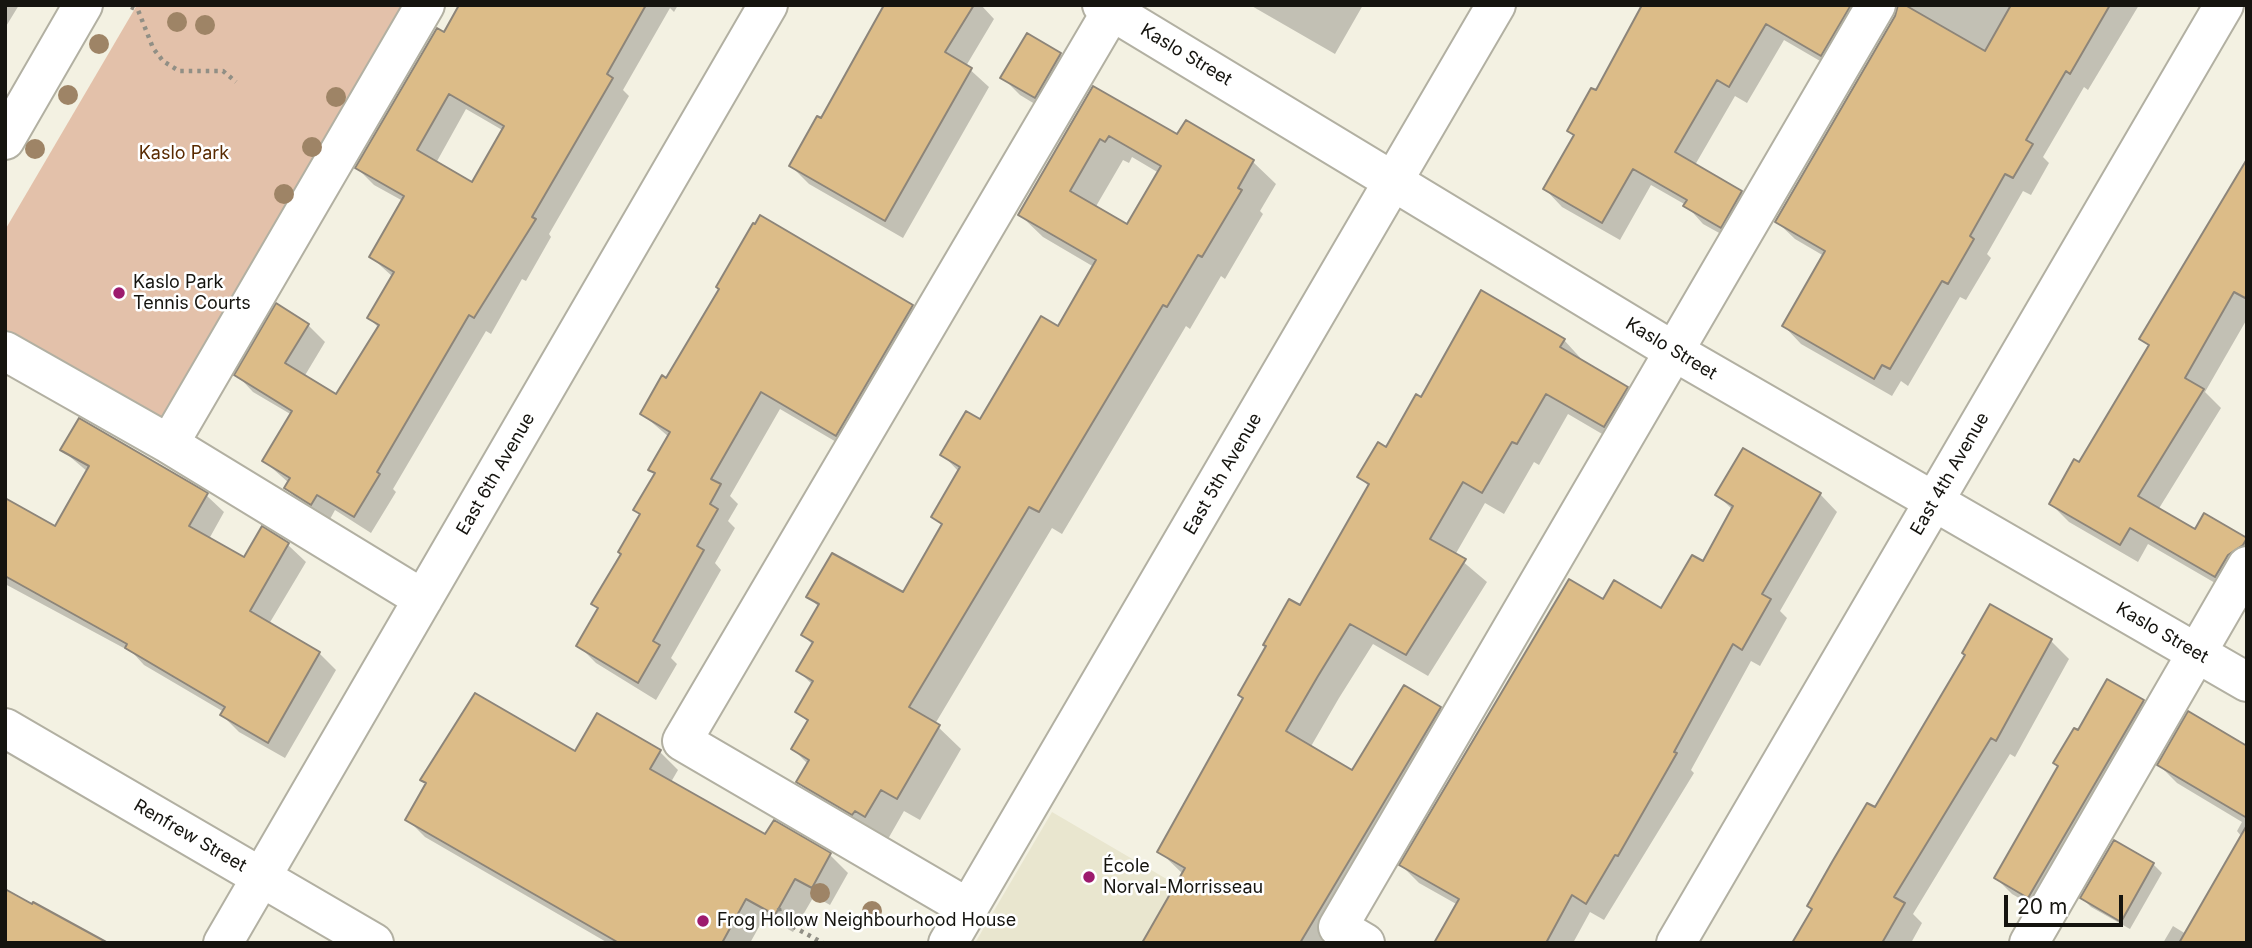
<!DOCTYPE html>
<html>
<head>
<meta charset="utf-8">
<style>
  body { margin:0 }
  #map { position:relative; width:2252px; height:948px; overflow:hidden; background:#f3f1e2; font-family:Inter,sans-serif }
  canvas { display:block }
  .frame { position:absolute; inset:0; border:7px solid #15140f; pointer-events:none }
  .scale { position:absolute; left:2004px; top:895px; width:119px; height:32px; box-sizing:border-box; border:4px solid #15140f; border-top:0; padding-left:9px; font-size:21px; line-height:24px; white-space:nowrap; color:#15140f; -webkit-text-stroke:5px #fff; paint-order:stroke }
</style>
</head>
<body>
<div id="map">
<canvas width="2252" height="948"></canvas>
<div class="frame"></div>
<div class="scale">20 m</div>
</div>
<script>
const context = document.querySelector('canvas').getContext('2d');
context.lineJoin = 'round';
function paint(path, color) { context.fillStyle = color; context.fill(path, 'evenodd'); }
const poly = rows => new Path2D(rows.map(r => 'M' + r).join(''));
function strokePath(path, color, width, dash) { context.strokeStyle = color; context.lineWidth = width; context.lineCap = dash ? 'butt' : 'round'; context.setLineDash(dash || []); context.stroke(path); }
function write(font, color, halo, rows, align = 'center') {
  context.font = font + ' Inter,sans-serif'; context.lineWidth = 5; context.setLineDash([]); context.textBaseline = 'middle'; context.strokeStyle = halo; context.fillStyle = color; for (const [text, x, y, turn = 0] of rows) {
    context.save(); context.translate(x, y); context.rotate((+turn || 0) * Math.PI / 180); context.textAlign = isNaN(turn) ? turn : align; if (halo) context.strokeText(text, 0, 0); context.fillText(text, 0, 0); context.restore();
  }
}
const built = poly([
  [1052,812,1276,943,975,943]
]);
const green = poly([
  [137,5,406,5,161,425,5,334,5,230]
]);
const shadow = poly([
  [5,5,19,5,5,28],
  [461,5,678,5,674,12,670,8,631,76,623,90,629,96,549,234,551,237,526,281,522,279,491,334,486,331,393,489,396,492,371,533,335,510,329,521,303,505,286,488,289,483,264,461,292,415,253,392,237,375,308,325,325,342,304,377,337,397,379,328,369,318,393,277,371,257,403,201,374,185,357,168],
  [466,109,504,131,473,185,436,163],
  [885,5,981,5,994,19,966,66,989,87,903,238,809,184,791,166,822,121],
  [1250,5,1363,5,1335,54],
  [1644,5,1881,5,1839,72,1784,40,1747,103,1735,96,1695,165,1741,192,1759,210,1739,244,1703,224,1686,205,1651,185,1620,240,1562,207,1545,189,1575,137,1569,130,1597,93],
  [1899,5,2139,5,2088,90,2084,87,2043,157,2049,163,2031,195,2023,191,1987,254,1991,258,1966,300,1960,297,1908,386,1901,381,1892,396,1801,344,1784,326,1824,256,1795,239,1777,222,1897,17],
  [1059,54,1077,72,1053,115,1020,95,1002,77],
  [1094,88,1178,137,1186,123,1253,162,1276,184,1260,211,1263,214,1225,279,1221,276,1190,329,1186,326,1062,534,1052,528,935,724,961,749,920,820,904,811,888,839,878,833,875,836,821,805,798,782,808,764,793,749,809,723,798,712,813,685,798,671,813,645,803,635,819,607,808,597,903,594,943,526,934,517,959,472,943,455,981,421,1059,328,1094,267,1043,237,1020,215],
  [1132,157,1159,173,1127,226,1095,208,1123,160,1129,163],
  [2247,163,2247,319,2205,392,2221,408,2158,510,2196,532,2205,516,2247,540,2247,572,2234,594,2148,544,2138,562,2069,522,2051,504,2079,464,2150,347,2141,339],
  [912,307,930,325,855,453,780,409,730,496,738,504,728,521,735,528,715,563,721,570,671,658,677,664,656,700,596,663,578,645,599,610,593,604,623,555,641,515,636,510,656,475,651,469,669,437,642,414,667,380],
  [1564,340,1585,363,1627,388,1648,410,1626,448,1568,414,1539,465,1534,462,1504,514,1485,503,1455,555,1487,582,1428,676,1373,644,1339,698,1310,748,1353,772,1440,708,1462,730,1335,943,1144,943,1183,874,1159,851,1369,487,1360,477,1386,449,1422,399],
  [62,450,206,495,224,512,209,539,245,560,263,529,288,545,306,562,269,624,319,653,336,670,285,758,239,732,222,715,224,712,144,665,133,653,5,584,5,501,55,529,88,472],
  [1820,494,1837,512,1780,611,1787,618,1760,666,1751,661,1691,770,1694,773,1604,920,1590,912,1573,943,1436,943,1458,905,1419,883,1401,865,1604,601,1662,610,1703,563,1733,510,1717,495],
  [2051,641,2069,659,2015,757,2010,754,1913,914,1922,923,1911,943,1794,943,1876,810],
  [2143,701,2160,718,2045,913,2012,894,1996,878,2059,768,2055,763,2078,732],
  [2247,748,2247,943,2163,943,2173,926,2186,934,2242,837,2237,831,2242,822,2177,783,2159,765],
  [660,752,678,770,671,782,765,836,775,822,830,855,848,873,830,905,814,896,793,932,765,916,750,943,608,943,425,837,407,819,427,784,422,780,575,753],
  [2153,864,2162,873,2130,929,2091,907,2082,898]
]);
const building = poly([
  [459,5,646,5,607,74,613,78,532,217,536,219,474,318,469,315,377,472,380,474,354,517,317,495,311,505,284,488,290,478,262,461,292,411,234,375,276,303,309,324,285,363,336,394,379,325,367,318,394,272,369,257,404,196,355,168,437,28,444,32,459,5],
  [449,94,504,126,472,182,417,150,449,94],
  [884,5,974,5,945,52,972,68,885,221,789,166,817,116,821,118,884,5],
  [1642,5,1851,5,1821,56,1766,24,1729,87,1717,80,1675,152,1742,191,1721,228,1683,206,1687,200,1633,169,1602,223,1543,189,1574,135,1567,131,1591,88,1596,90,1642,5],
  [1898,5,1905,5,1985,51,2011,5,2110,5,2070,74,2066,71,2026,140,2033,144,2013,178,2005,174,1970,236,1974,239,1948,284,1942,281,1890,369,1882,365,1874,379,1782,326,1825,251,1775,222,1895,16,1898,5],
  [1027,33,1061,53,1035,98,1000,78,1027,33],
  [1093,86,1177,134,1186,120,1254,160,1238,188,1242,190,1202,257,1198,255,1167,307,1163,305,1039,512,1029,507,909,707,940,725,897,799,881,790,865,817,855,811,852,815,796,782,809,760,791,749,808,720,795,712,813,681,796,671,813,642,801,635,819,604,806,597,832,553,903,592,942,524,931,517,960,467,940,455,966,411,980,419,1041,316,1058,326,1096,260,1018,215,1093,86],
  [1109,136,1161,166,1127,224,1070,191,1100,139,1105,142,1109,136],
  [2247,159,2247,299,2234,292,2185,378,2204,389,2138,496,2195,529,2204,513,2247,538,2243,545,2228,555,2215,577,2130,528,2120,545,2049,504,2074,459,2079,462,2149,345,2139,339,2247,159],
  [760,215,913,305,836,436,761,392,711,479,721,484,710,504,718,509,697,546,704,550,653,641,660,645,638,683,576,646,598,608,591,604,621,554,618,552,640,514,633,510,655,473,648,470,670,432,640,414,662,375,666,378,719,289,716,287,753,223,755,224,760,215],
  [1481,290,1565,339,1560,347,1628,387,1604,427,1546,394,1517,444,1512,442,1482,493,1463,482,1430,539,1466,559,1406,655,1350,624,1318,676,1286,731,1352,770,1404,685,1441,707,1300,943,1142,943,1185,868,1157,852,1243,698,1238,695,1266,646,1263,645,1289,599,1300,605,1369,484,1357,477,1378,442,1386,447,1416,394,1421,397,1481,290],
  [79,418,208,493,189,526,244,557,262,526,289,543,250,611,320,652,268,743,220,715,225,707,125,648,127,644,5,576,5,498,55,526,89,466,60,450,79,418],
  [1743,448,1821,493,1762,594,1771,599,1742,650,1733,644,1674,752,1677,753,1618,856,1615,855,1586,904,1572,895,1546,943,1434,943,1459,899,1399,865,1569,579,1603,599,1614,580,1661,608,1692,555,1703,561,1733,506,1715,495,1743,448],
  [1990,604,2052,639,1996,741,1991,738,1894,897,1905,903,1882,943,1792,943,1812,909,1807,906,1832,862,1867,803,1875,807,1965,655,1962,653,1990,604],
  [2107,679,2144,700,2028,898,1994,878,2058,766,2053,763,2074,728,2078,730,2107,679],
  [475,693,575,751,597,713,661,750,650,769,765,834,774,820,831,853,812,888,795,879,775,915,746,899,722,943,619,943,405,820,426,783,420,780,475,693],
  [2188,711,2247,746,2247,818,2157,765,2188,711],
  [2247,825,2247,943,2179,943,2247,825],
  [2114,840,2154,863,2121,922,2080,898,2114,840],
  [5,889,32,904,33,902,108,943,5,943,5,889]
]);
const path = poly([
  [131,7,138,10,153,48,163,61,179,71,223,71,236,82],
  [779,908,781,920,823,943]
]);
const minor = poly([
  [1102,5,1675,352,2247,682],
  [5,140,83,5],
  [5,351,169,444,423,599],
  [169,444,425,5],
  [5,728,374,943],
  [968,908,682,741,1115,5],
  [223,943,768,5],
  [948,943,1496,5],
  [1365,943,1338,927,1876,5],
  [1676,943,2224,5],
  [2029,943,2247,566]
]);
const trees = [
  [177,22],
  [205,25],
  [99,44],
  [68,95],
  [336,97],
  [312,147],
  [35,149],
  [284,194],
  [820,893],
  [872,911]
];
const markers = [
  [119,293,7,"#9d1a6d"],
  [1089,877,7,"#9d1a6d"],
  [703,921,7,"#9d1a6d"]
];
const streetNames = [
  ["Kaslo Street",1186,55,31],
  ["Kaslo Street",1671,349,31],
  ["East 6th Avenue",496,474,-60],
  ["East 5th Avenue",1223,474,-60],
  ["East 4th Avenue",1950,474,-60],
  ["Kaslo Street",2162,633,30],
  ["Renfrew Street",190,836,30]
];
const parkNames = [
  ["Kaslo Park",184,154]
];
const poiNames = [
  ["Kaslo Park",133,283],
  ["Tennis Courts",133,304],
  ["École",1103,867],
  ["Norval-Morrisseau",1103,888],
  ["Frog Hollow Neighbourhood House",717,921]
];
paint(built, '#e9e6cf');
paint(green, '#e3c1aa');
paint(shadow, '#0003');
paint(building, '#dcbc88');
strokePath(building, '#8d8579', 2);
strokePath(minor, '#b2b0a2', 42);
strokePath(path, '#918f85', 4.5, [3.5, 5]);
strokePath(minor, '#fff', 38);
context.fillStyle = '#9e8466';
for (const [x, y] of trees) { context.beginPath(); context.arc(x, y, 10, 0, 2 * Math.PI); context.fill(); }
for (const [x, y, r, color] of markers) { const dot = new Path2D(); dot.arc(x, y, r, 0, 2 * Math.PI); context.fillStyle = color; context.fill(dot); strokePath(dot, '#fff', 2.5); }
write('18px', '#15140f', '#fff', streetNames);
write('18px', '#592a00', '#fff', parkNames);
write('18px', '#15140f', '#fff', poiNames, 'left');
</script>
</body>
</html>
